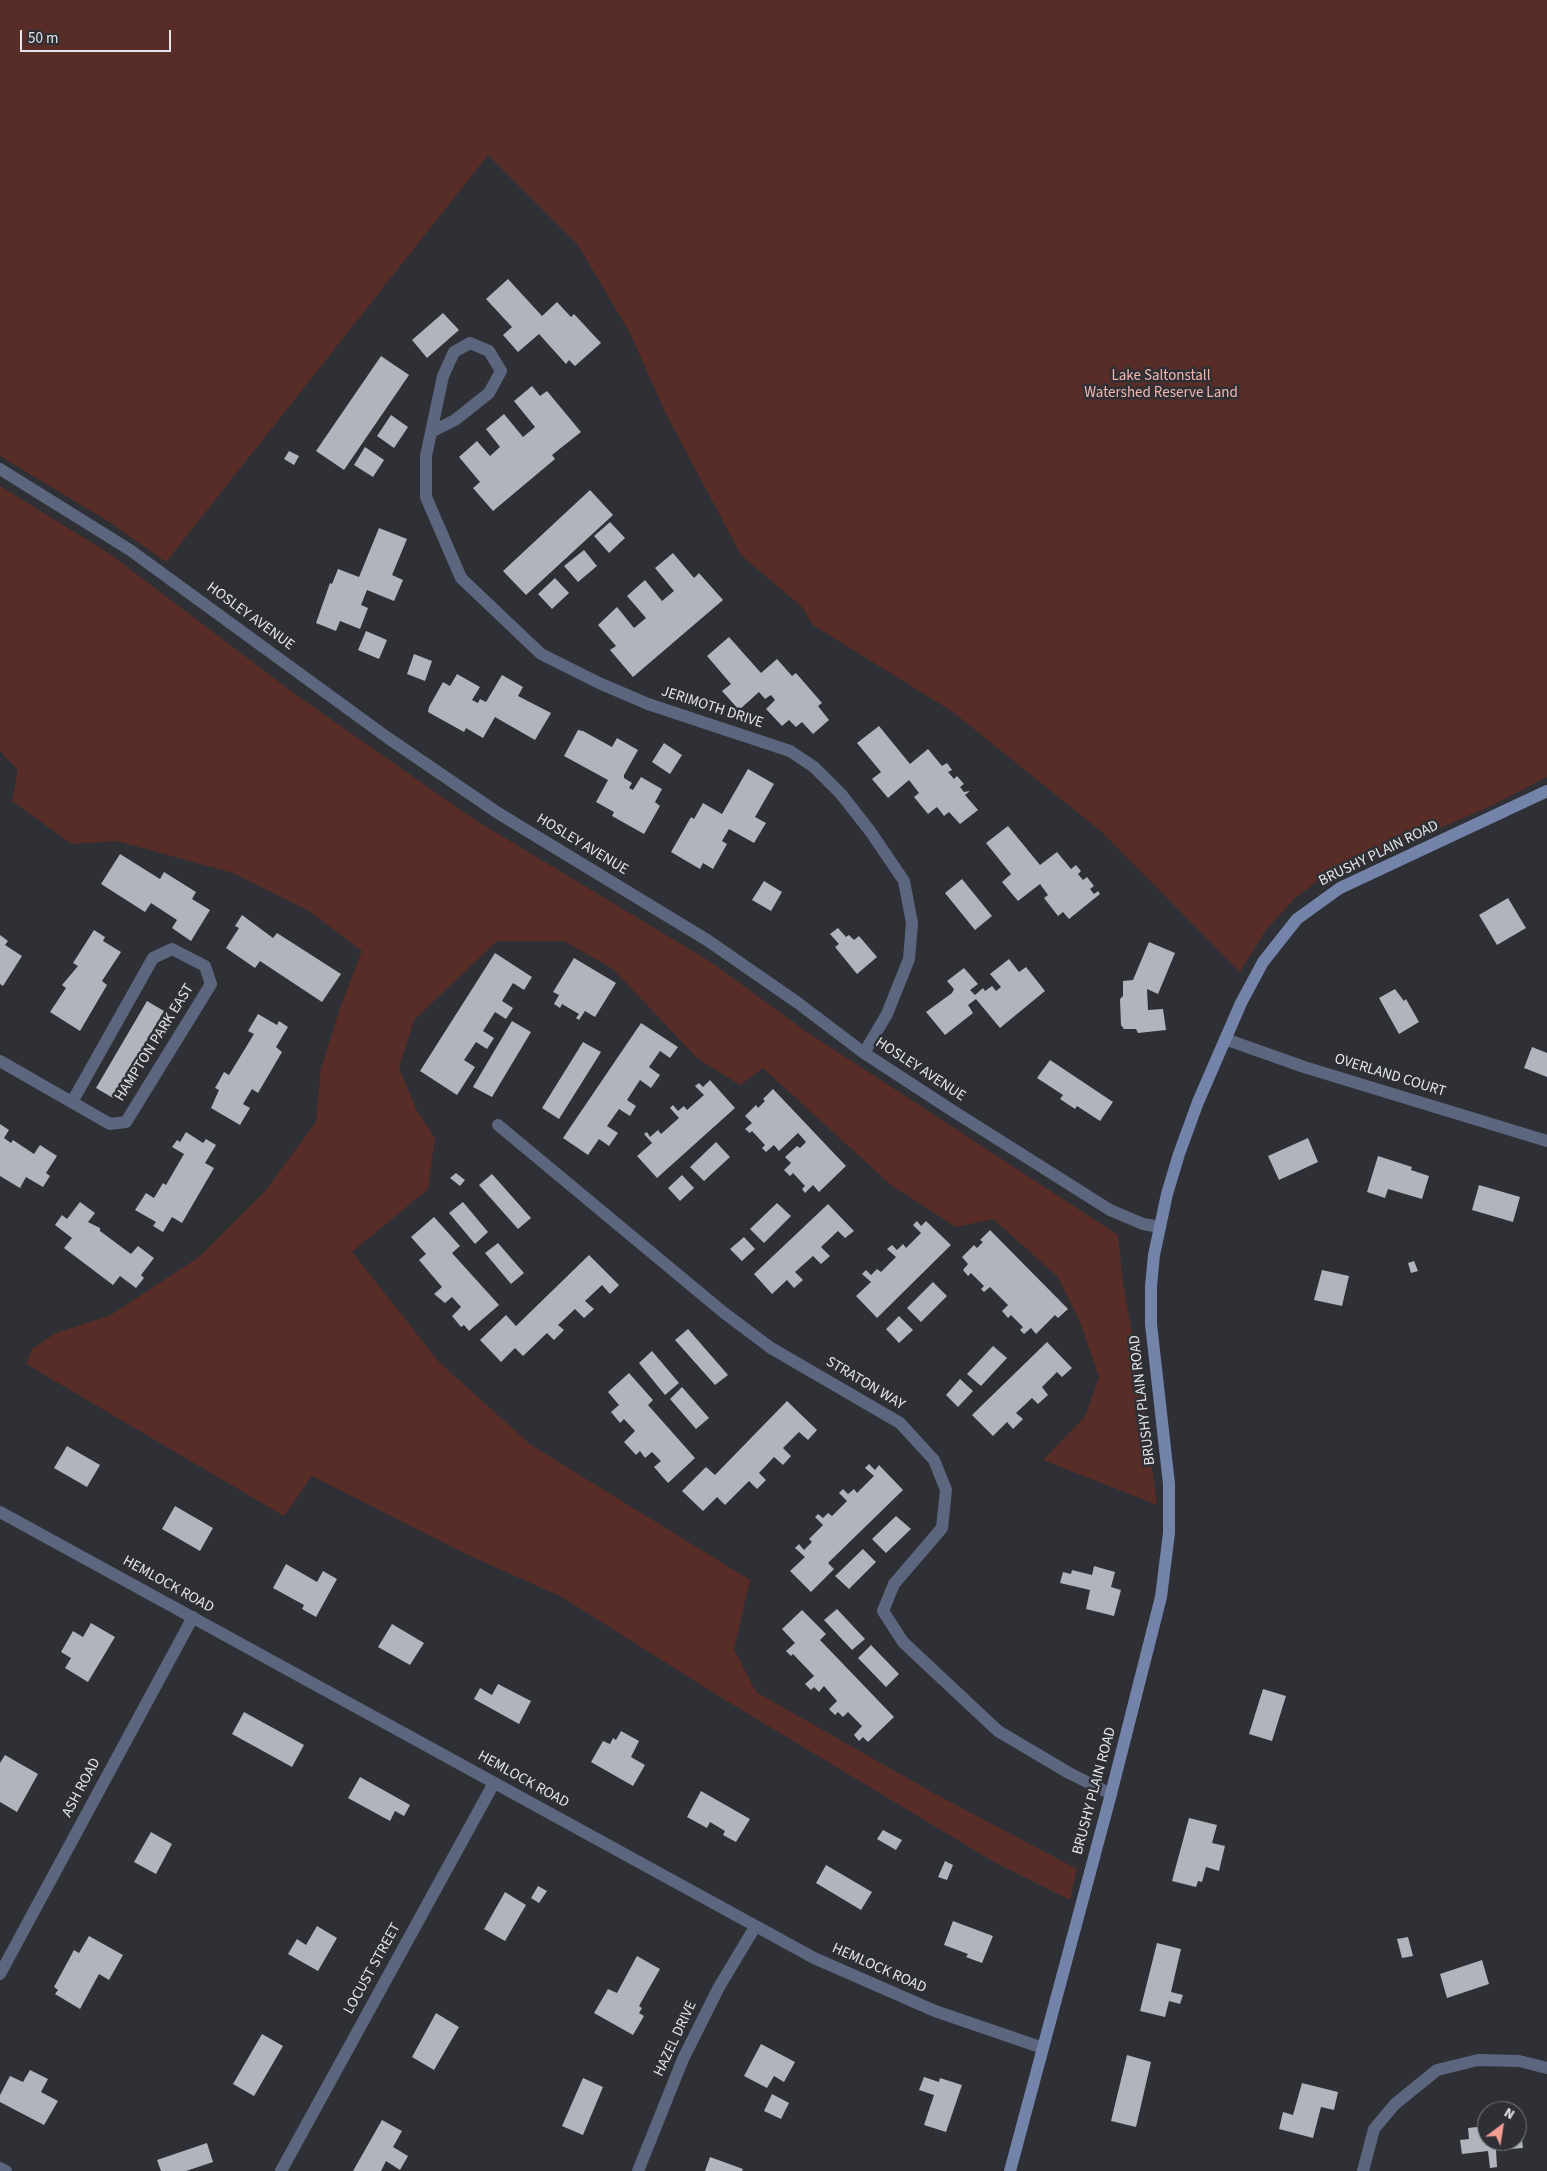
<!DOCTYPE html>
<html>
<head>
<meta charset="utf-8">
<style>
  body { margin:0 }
  #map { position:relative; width:1547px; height:2171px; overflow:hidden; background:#2e3036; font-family:"Source Sans 3",sans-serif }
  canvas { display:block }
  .north { position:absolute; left:1477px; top:2101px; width:50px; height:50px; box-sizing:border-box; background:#2e3036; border:1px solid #77797e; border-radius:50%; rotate:31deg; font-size:14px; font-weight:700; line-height:20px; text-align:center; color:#e4e6ea }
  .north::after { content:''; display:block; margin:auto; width:18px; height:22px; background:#f59d90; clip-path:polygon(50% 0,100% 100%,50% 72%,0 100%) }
  .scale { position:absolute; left:20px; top:30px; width:151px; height:22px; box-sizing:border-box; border:2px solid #e4e6ea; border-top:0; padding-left:6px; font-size:15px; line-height:18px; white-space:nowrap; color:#e4e6ea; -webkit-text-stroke:4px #2e3036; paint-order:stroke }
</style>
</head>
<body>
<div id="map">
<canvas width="1547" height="2171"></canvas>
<div class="north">N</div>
<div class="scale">50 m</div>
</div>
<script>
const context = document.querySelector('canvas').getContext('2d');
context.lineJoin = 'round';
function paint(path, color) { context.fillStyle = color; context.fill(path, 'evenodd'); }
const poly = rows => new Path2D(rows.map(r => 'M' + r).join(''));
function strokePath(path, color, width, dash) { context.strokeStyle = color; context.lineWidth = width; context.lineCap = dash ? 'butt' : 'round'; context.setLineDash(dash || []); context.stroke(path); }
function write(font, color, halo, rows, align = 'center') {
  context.font = font + ' "Source Sans 3",sans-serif'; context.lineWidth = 5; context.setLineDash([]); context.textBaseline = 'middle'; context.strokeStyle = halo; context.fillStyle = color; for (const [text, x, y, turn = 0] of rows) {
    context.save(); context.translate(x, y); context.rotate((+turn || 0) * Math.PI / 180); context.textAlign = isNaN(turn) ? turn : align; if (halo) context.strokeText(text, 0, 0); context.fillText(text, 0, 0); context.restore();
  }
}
const green = poly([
  [0,0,1547,0,1547,777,1493,805,1318,881,1295,898,1265,931,1240,972,1102,832,953,712,813,625,802,607,741,555,666,414,630,333,578,245,488,155,166,562,111,523,0,456],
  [0,486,110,554,295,694,475,820,711,962,804,1030,1118,1235,1123,1283,1142,1388,1157,1505,1043,1460,1085,1417,1099,1377,1080,1322,1058,1277,993,1219,956,1227,891,1185,763,1068,740,1085,697,1058,613,969,564,941,497,941,414,1020,399,1068,417,1111,435,1138,428,1189,352,1252,439,1362,531,1445,750,1580,734,1649,756,1692,937,1795,1077,1869,1070,1900,994,1862,717,1695,562,1597,464,1553,312,1476,284,1516,26,1364,32,1349,56,1333,111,1315,199,1257,266,1190,316,1122,321,1069,340,1008,362,951,309,911,233,873,117,841,72,844,12,801,18,770,0,751]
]);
const building = poly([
  [508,279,542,316,557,302,571,317,574,314,601,343,575,366,569,360,566,364,539,334,518,352,503,335,512,327,486,299],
  [443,313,459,330,427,358,412,340],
  [381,356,409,375,344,470,316,451],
  [532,386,540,396,547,391,581,432,552,455,555,459,493,511,473,488,480,482,459,457,477,441,490,456,500,447,486,429,504,414,523,437,535,427,514,401],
  [391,415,408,427,394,448,377,436],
  [365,447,384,460,373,477,354,465],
  [289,451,299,456,294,465,284,459],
  [590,490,613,515,526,595,503,571],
  [610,522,625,538,609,553,594,536],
  [379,528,407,539,392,575,403,580,394,601,367,590,361,605,368,608,360,629,340,621,336,631,316,623,330,583,332,584,338,569,359,577],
  [584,550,597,566,578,582,564,566],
  [673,553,694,578,699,573,723,600,633,677,610,650,616,646,598,625,617,607,634,628,646,618,627,596,645,580,662,601,674,591,655,568],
  [555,578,569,593,552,609,538,594],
  [366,631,387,640,379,659,358,650],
  [729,637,761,673,777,659,792,676,796,673,822,703,818,706,829,720,813,734,802,722,796,727,789,720,782,726,766,709,775,700,771,695,765,699,759,692,739,710,722,691,731,684,707,656],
  [414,654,432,661,425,681,407,674],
  [457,674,480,687,472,700,478,703,480,699,486,702,502,675,523,687,518,696,551,713,535,740,495,717,483,738,466,728,464,732,428,712,429,707,443,682,450,686],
  [879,726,910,764,928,749,942,766,947,763,952,770,948,772,954,779,957,776,964,784,960,787,964,792,970,791,965,795,978,810,960,824,949,812,944,816,937,807,928,814,914,797,919,793,909,780,888,798,872,779,881,772,857,743],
  [578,730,583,731,612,747,617,738,638,750,624,775,624,778,632,783,629,788,633,790,641,777,662,789,655,802,660,806,644,834,612,816,614,812,596,802,608,780,564,756],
  [664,743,682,755,670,774,652,762],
  [748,769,774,784,755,817,766,823,754,843,729,829,722,841,727,844,713,869,703,863,700,869,671,852,691,817,694,819,703,803,722,814],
  [1008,826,1040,865,1057,852,1071,869,1076,865,1081,871,1078,874,1083,880,1087,877,1094,886,1090,889,1094,894,1098,891,1100,894,1069,919,1063,912,1058,916,1044,898,1048,895,1040,884,1018,901,1002,882,1011,874,986,843],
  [120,854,160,879,164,872,196,892,192,899,210,910,191,941,172,928,177,920,151,903,145,912,101,884],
  [962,879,992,916,975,930,945,893],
  [764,881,782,892,771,911,752,900],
  [1508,898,1526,928,1497,945,1479,915],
  [242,915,273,938,277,933,341,974,322,1002,260,961,255,968,226,948,239,928,235,926],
  [838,928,846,937,849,935,854,940,859,936,877,957,857,974,835,947,839,944,830,934],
  [94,930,105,937,103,941,121,952,102,981,107,985,80,1031,50,1012,66,988,62,985,78,966,73,963],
  [0,935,8,941,5,945,22,956,3,986,0,984],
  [1149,942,1175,953,1158,994,1147,989,1148,1010,1163,1009,1166,1030,1138,1033,1136,1029,1124,1029,1121,1025,1120,999,1123,996,1123,981,1133,980],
  [495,953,532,977,524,990,513,983,502,1001,513,1008,506,1019,495,1012,483,1031,494,1038,487,1049,476,1042,464,1060,475,1067,457,1095,420,1071],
  [574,958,616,983,595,1017,585,1011,579,1020,576,1018,579,1014,562,1004,560,1008,554,1004,559,995,553,992],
  [1009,959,1019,972,1026,967,1045,991,1000,1028,976,999,968,1005,973,1013,945,1035,926,1012,952,993,954,989,947,981,964,968,978,984,970,990,975,995,983,988,985,991,992,986,996,991,1001,987,990,974],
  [1395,989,1404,1001,1406,999,1419,1022,1399,1034,1379,998],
  [147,1001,164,1011,113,1098,96,1088],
  [258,1014,277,1025,279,1021,288,1027,276,1047,282,1052,258,1093,252,1089,243,1104,250,1108,240,1125,211,1108,219,1090,215,1088,224,1072,229,1075,254,1034,248,1031],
  [512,1021,531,1032,492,1097,473,1087],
  [641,1023,678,1047,670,1058,660,1051,649,1067,660,1075,651,1088,640,1080,627,1100,636,1106,630,1116,619,1109,607,1126,618,1133,609,1146,599,1139,588,1155,563,1138],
  [583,1042,601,1052,559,1119,542,1108],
  [1532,1047,1547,1053,1547,1077,1524,1068],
  [1050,1060,1113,1102,1100,1121,1077,1106,1075,1109,1060,1099,1063,1095,1037,1078],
  [710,1080,735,1108,657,1178,637,1156,652,1143,644,1134,647,1132,650,1137,658,1130,661,1134,679,1118,670,1108,673,1105,678,1111,684,1106,687,1110,704,1095,695,1086,699,1083,703,1087],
  [773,1089,846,1166,819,1192,813,1185,805,1193,802,1189,805,1186,793,1173,790,1176,784,1170,791,1163,785,1157,797,1146,800,1148,806,1142,798,1133,779,1151,774,1145,766,1152,762,1148,765,1145,752,1131,750,1133,745,1129,752,1123,745,1116,756,1105,758,1108,765,1101,763,1099],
  [0,1124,9,1130,4,1138,11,1143,13,1140,34,1154,40,1145,57,1156,46,1173,50,1176,43,1187,26,1177,20,1188,0,1176],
  [186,1132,203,1143,206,1139,216,1145,205,1163,214,1168,182,1223,172,1217,163,1232,153,1226,156,1222,135,1210,146,1193,154,1198,163,1183,166,1185,184,1154,172,1147,177,1140,180,1142],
  [1308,1138,1318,1162,1279,1180,1268,1156],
  [716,1142,730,1157,704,1181,690,1167],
  [1378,1156,1412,1167,1411,1170,1429,1176,1422,1199,1388,1189,1385,1198,1367,1192],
  [456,1173,465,1180,460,1186,450,1178],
  [492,1174,531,1218,518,1229,479,1185],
  [682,1175,694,1188,680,1201,668,1188],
  [1479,1185,1520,1197,1513,1222,1472,1210],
  [80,1202,95,1213,88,1222,100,1228,100,1231,131,1254,138,1246,154,1258,141,1275,144,1278,136,1288,120,1276,113,1285,64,1248,72,1238,55,1225,62,1215,67,1219],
  [463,1202,488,1232,475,1244,449,1213],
  [777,1203,791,1216,764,1243,750,1229],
  [828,1204,854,1231,845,1238,838,1231,821,1247,830,1256,821,1264,813,1256,795,1272,803,1280,794,1288,787,1280,772,1294,754,1274],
  [434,1217,460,1246,452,1253,499,1305,469,1331,464,1325,461,1327,452,1316,461,1307,452,1297,445,1303,434,1294,442,1287,419,1260,426,1254,411,1237],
  [917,1221,921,1226,926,1221,951,1245,877,1318,856,1296,871,1282,862,1274,866,1270,871,1275,877,1269,881,1272,896,1257,887,1249,892,1245,897,1250,903,1244,906,1248,921,1233,913,1225],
  [990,1230,1068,1309,1058,1318,1055,1315,1036,1334,1031,1328,1024,1334,1020,1330,1023,1327,1011,1315,1008,1318,1002,1311,1008,1305,990,1287,984,1292,981,1289,984,1286,971,1273,968,1276,963,1270,968,1264,962,1257,974,1245,977,1248,983,1242,980,1240],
  [744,1237,755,1249,742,1261,730,1249],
  [498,1243,524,1273,511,1284,485,1253],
  [589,1255,619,1285,610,1294,602,1285,585,1301,594,1309,584,1318,575,1309,558,1325,564,1330,554,1340,547,1333,523,1356,515,1348,501,1362,480,1340,506,1315,516,1326],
  [1414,1261,1418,1271,1411,1273,1408,1263],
  [1322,1270,1349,1276,1342,1306,1314,1300],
  [933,1282,947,1296,921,1322,907,1308],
  [899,1316,913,1330,899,1343,886,1329],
  [688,1329,728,1375,715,1385,675,1340],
  [1047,1342,1072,1368,1062,1377,1057,1372,1042,1387,1048,1395,1038,1404,1032,1398,1016,1413,1023,1419,1013,1429,1007,1422,993,1436,972,1415],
  [993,1346,1007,1358,981,1386,967,1374],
  [652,1351,679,1383,665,1395,639,1363],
  [629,1373,653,1400,648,1405,695,1458,668,1483,654,1467,661,1461,652,1452,645,1458,640,1451,636,1455,624,1442,635,1431,624,1419,620,1423,611,1412,619,1405,608,1392],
  [960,1379,973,1391,958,1407,946,1395],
  [682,1387,709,1418,696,1429,670,1399],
  [787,1401,817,1430,808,1440,799,1432,783,1448,791,1456,783,1465,774,1457,759,1473,766,1480,757,1489,749,1481,725,1505,717,1497,703,1511,682,1491,706,1467,715,1475],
  [67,1446,100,1465,87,1487,54,1468],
  [869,1464,875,1470,879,1465,903,1490,828,1563,834,1569,811,1592,790,1571,805,1557,795,1548,799,1544,804,1550,812,1542,809,1539,823,1525,815,1517,818,1514,823,1518,828,1513,832,1516,847,1501,839,1493,843,1489,848,1494,854,1489,857,1493,874,1476,865,1468],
  [175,1506,213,1528,200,1551,162,1529],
  [896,1516,911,1529,886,1553,872,1539],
  [863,1549,876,1562,849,1589,835,1576],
  [286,1564,317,1582,323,1571,337,1579,316,1617,302,1609,304,1605,273,1588],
  [1094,1566,1115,1572,1111,1587,1121,1590,1114,1616,1086,1609,1090,1590,1060,1583,1063,1572,1071,1574,1072,1570,1092,1575],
  [837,1609,865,1639,852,1650,824,1620],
  [802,1610,826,1634,820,1640,894,1717,868,1742,863,1737,859,1741,854,1735,862,1726,848,1712,843,1717,838,1712,835,1715,829,1709,837,1701,824,1686,819,1692,814,1687,811,1690,805,1684,814,1676,793,1654,791,1656,786,1651,795,1643,782,1629],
  [91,1623,115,1637,88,1682,65,1668,71,1658,61,1652,73,1631,83,1637],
  [392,1624,424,1643,410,1665,378,1647],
  [871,1645,899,1674,886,1687,858,1658],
  [498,1684,531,1701,519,1724,474,1699,480,1688,492,1695],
  [1263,1689,1286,1696,1272,1741,1249,1734],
  [244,1712,304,1745,292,1767,232,1734],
  [621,1731,639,1741,631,1757,645,1765,633,1786,591,1762,603,1741,610,1744,613,1738,616,1740],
  [5,1755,38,1774,17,1812,0,1802,0,1763],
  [360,1777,410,1805,404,1816,395,1811,390,1821,348,1798],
  [701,1791,750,1819,736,1842,723,1835,725,1831,710,1822,707,1828,687,1817],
  [1189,1818,1217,1825,1212,1843,1225,1846,1219,1871,1206,1867,1202,1882,1198,1881,1196,1887,1172,1881],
  [883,1830,902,1840,896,1850,877,1839],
  [151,1832,172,1844,156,1874,134,1862],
  [945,1861,953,1865,947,1880,938,1877],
  [826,1865,872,1892,861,1910,816,1883],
  [538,1886,547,1891,539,1903,531,1898],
  [505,1892,526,1905,505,1941,484,1929],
  [953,1921,993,1936,982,1963,966,1957,968,1954,944,1945],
  [317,1926,337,1938,318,1971,288,1954,297,1939,306,1945],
  [89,1936,123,1955,109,1980,99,1974,80,2009,55,1994,58,1990,54,1987,74,1950,79,1953],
  [1408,1937,1413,1956,1402,1958,1397,1939],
  [1157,1943,1181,1949,1171,1992,1183,1995,1180,2004,1169,2001,1165,2017,1140,2011],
  [637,1956,660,1969,639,2006,642,2008,639,2013,644,2016,633,2035,594,2013,608,1989,617,1993],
  [1482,1960,1489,1984,1447,1998,1440,1974],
  [436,2013,459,2027,434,2070,412,2057],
  [262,2034,283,2046,254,2096,233,2084],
  [761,2044,795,2062,784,2082,774,2076,767,2088,744,2076],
  [1127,2055,1151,2062,1136,2127,1111,2121],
  [30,2070,48,2079,41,2092,58,2101,44,2125,0,2102,0,2095,10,2076,23,2082],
  [924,2077,939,2082,940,2078,962,2085,946,2132,924,2125,934,2095,919,2090],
  [583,2078,603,2087,583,2135,562,2126],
  [1302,2083,1338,2092,1334,2110,1321,2107,1313,2138,1279,2129,1283,2112,1293,2115],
  [772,2094,789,2103,781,2119,764,2111],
  [382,2120,402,2131,393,2147,408,2156,400,2170,386,2161,381,2171,353,2171],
  [1517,2123,1520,2123,1523,2148,1496,2150,1497,2167,1490,2168,1488,2151,1462,2154,1460,2140,1469,2139,1468,2128,1487,2126,1487,2141,1517,2141],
  [207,2143,213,2162,186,2171,161,2171,157,2160],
  [710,2157,743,2169,742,2171,705,2171]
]);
const minor = poly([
  [431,432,455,420,489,393,501,371,489,351,470,343,454,352,443,376,426,456,426,497,461,578,541,654,599,683,648,704,790,751,814,767,841,794,870,831,904,881,912,923,909,959,887,1014,864,1053],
  [0,469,130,550,388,738,498,813,707,940,798,1003,864,1053,953,1111,1110,1210,1143,1224,1160,1227],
  [1225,1039,1304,1067,1547,1141],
  [0,1061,110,1124,126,1122,211,984,205,966,172,949,153,958,72,1102],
  [498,1125,723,1312,771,1348,900,1423,934,1460,946,1490,942,1528,894,1584,883,1611,903,1642,998,1731,1069,1773,1111,1794],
  [0,1512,814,1958,935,2011,1043,2048],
  [0,1974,193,1617],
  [0,2168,6,2171],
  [281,2171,494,1783],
  [638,2171,683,2059,719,1987,755,1927],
  [1363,2171,1374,2129,1395,2104,1437,2070,1478,2060,1519,2061,1547,2068]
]);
const secondary = poly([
  [1010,2171,1111,1794,1161,1597,1169,1533,1169,1484,1151,1324,1151,1286,1154,1255,1167,1194,1179,1154,1198,1102,1241,1003,1263,962,1297,919,1340,888,1547,791]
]);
const parkNames = [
  ["Lake Saltonstall",1161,377],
  ["Watershed Reserve Land",1161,394]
];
const streetNames = [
  ["HOSLEY AVENUE",250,617,36],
  ["JERIMOTH DRIVE",712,708,18],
  ["HOSLEY AVENUE",582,845,31],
  ["BRUSHY PLAIN ROAD",1379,854,-26],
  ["HAMPTON PARK EAST",155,1043,-58],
  ["HOSLEY AVENUE",920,1070,33],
  ["OVERLAND COURT",1390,1076,17],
  ["STRATON WAY",865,1384,31],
  ["BRUSHY PLAIN ROAD",1143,1400,-97],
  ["HEMLOCK ROAD",168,1585,29],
  ["HEMLOCK ROAD",523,1780,29],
  ["ASH ROAD",82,1788,-62],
  ["BRUSHY PLAIN ROAD",1095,1791,-75],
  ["LOCUST STREET",373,1969,-61],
  ["HEMLOCK ROAD",879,1969,24],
  ["HAZEL DRIVE",676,2039,-65]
];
paint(green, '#582d27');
paint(building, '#b1b4bc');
strokePath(minor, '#5c667e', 12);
strokePath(secondary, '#7483aa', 12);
write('15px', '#f4b7ad', '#2e3036', parkNames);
write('15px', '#e4e6ea', '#2e3036', streetNames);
</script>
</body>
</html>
